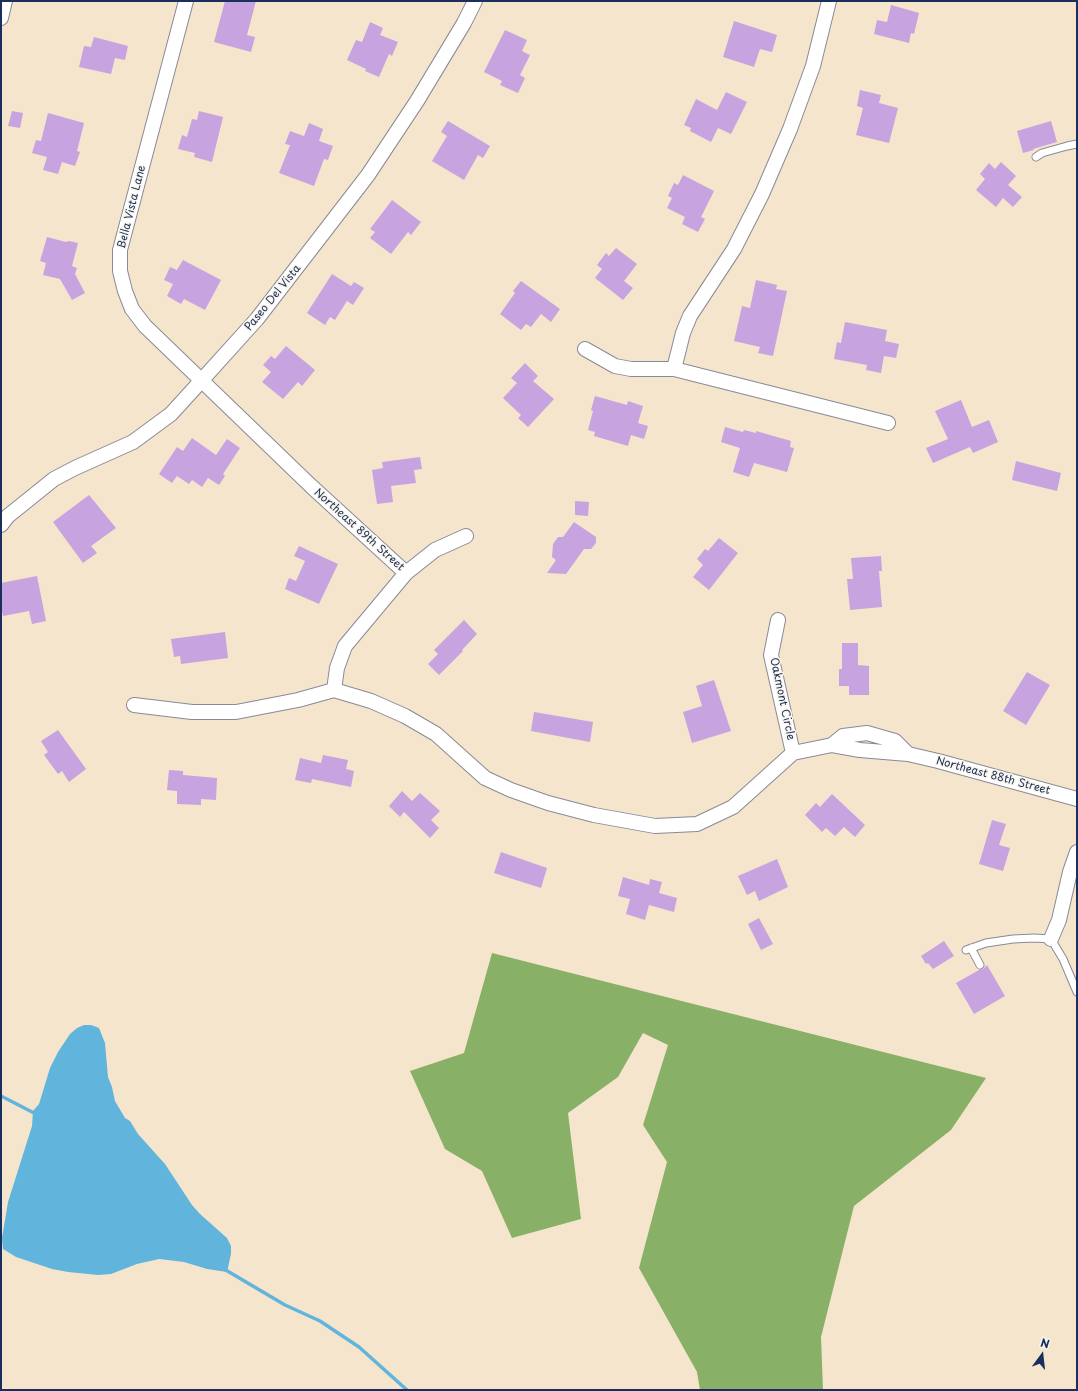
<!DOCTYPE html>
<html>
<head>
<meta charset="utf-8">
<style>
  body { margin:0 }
  #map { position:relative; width:1078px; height:1391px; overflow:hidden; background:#f6e5cd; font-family:"Playpen Sans",sans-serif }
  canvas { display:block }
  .frame { position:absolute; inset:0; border:2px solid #1b2f5e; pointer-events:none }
  .north { position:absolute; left:1022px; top:1335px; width:40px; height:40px; -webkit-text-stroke:3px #fbf7ec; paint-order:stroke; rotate:15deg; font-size:11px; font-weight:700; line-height:16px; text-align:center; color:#1b2f5e }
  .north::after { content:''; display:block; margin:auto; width:14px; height:18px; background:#1b2f5e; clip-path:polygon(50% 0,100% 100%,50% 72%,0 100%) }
</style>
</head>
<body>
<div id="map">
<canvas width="1078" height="1391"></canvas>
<div class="frame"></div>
<div class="north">N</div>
</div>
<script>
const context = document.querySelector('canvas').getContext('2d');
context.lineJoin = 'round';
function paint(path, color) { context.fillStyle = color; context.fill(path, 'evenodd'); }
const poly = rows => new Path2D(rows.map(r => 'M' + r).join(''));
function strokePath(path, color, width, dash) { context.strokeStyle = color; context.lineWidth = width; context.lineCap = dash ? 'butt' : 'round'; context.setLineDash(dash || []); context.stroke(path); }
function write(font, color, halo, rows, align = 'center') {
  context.font = font + ' "Playpen Sans",sans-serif'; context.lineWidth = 3; context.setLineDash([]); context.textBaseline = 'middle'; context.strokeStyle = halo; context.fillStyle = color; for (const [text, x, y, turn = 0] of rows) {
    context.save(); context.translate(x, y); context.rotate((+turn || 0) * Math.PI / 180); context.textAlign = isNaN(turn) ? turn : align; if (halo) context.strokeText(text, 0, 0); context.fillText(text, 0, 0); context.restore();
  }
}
const forest = poly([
  [492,953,986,1078,951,1130,854,1206,821,1337,823,1390,700,1390,697,1372,639,1268,667,1162,643,1125,668,1045,643,1033,618,1077,568,1113,581,1219,512,1238,482,1171,445,1149,410,1071,464,1053]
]);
const water = poly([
  [84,1025,91,1025,99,1028,105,1043,108,1077,112,1087,115,1101,125,1118,130,1121,138,1134,165,1164,192,1205,200,1214,227,1238,231,1246,231,1254,227,1272,207,1269,184,1262,159,1259,137,1264,111,1274,98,1275,68,1272,52,1269,16,1257,3,1249,2,1238,8,1202,32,1126,33,1111,39,1104,50,1068,58,1052,70,1034,77,1028]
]);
const stream = poly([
  [1,1096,36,1114],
  [224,1269,285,1305,320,1321,359,1347,407,1390]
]);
const building = poly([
  [225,1,256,1,247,35,255,37,251,52,214,42],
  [891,5,919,13,914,34,911,33,909,43,874,34,877,20,887,22],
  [734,21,777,35,772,52,760,49,754,67,723,57],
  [370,22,383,28,380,35,398,42,392,56,389,54,379,77,365,71,366,69,347,60,356,40,362,42],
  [505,30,527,40,522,51,530,55,520,75,525,78,518,93,500,85,502,81,484,72],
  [94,37,128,46,125,60,115,58,111,74,79,67,84,46,91,47],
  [860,90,881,95,879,103,898,108,889,143,856,135,863,108,857,106],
  [726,92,747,102,731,134,718,128,711,142,690,131,691,128,684,125,696,99,717,110],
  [12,111,23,113,20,128,8,126],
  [199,111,223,117,212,162,194,157,195,153,178,149,182,135,187,137,192,119,197,120],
  [48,113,84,123,77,151,80,152,75,166,62,162,58,174,43,170,47,157,32,153,36,140,41,141],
  [448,121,490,146,483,158,478,155,464,180,432,161,447,136,441,132],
  [1051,121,1057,142,1033,149,1034,150,1023,153,1017,131],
  [309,123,323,129,319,141,333,146,328,160,324,159,314,186,279,173,290,145,285,144,290,131,304,136],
  [1001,162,1016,176,1008,185,1022,197,1013,207,1003,198,996,207,976,190,985,179,980,174,989,163,995,169],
  [683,175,714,191,701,217,705,219,698,232,682,224,685,217,667,208,672,198,668,196,674,183,678,185],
  [392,200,421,222,411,235,408,232,391,254,370,238,375,232,370,229],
  [47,237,66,242,69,241,78,243,72,266,77,268,75,274,85,293,72,300,60,279,43,275,46,263,40,261],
  [616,248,637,264,624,281,633,288,623,300,595,278,602,269,597,265,606,253,609,256],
  [183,260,221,280,205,310,184,299,181,304,167,296,173,284,164,280,170,267,177,270],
  [332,274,351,286,354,282,364,288,353,305,347,301,335,320,330,317,325,325,307,313],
  [756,280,777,285,776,289,787,291,773,356,758,353,760,347,734,341,742,306,750,308],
  [521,281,560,309,551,322,541,314,531,327,526,324,521,330,500,314,515,293,513,291],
  [845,322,887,330,885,341,899,344,896,358,884,356,881,373,866,370,867,365,834,359,837,342,841,343],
  [286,346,315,370,302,386,298,382,283,399,262,382,271,372,263,365,271,356,275,359],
  [525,363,538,376,533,381,554,399,528,427,518,418,521,415,503,398,517,383,511,378],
  [595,396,627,405,628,401,643,406,638,423,648,426,644,439,631,435,628,446,594,436,595,432,588,430,593,411,591,410],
  [961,400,972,427,989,420,998,442,973,453,970,447,933,463,926,448,948,439,935,411],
  [725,427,743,432,744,430,756,433,756,431,791,441,790,447,794,448,787,472,754,463,749,477,733,472,740,448,721,442],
  [192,438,216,455,227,439,240,448,223,474,225,476,219,485,208,478,202,487,192,480,189,484,177,476,172,483,159,474,177,447,183,451],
  [420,457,422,469,414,470,416,483,391,486,393,502,377,504,372,470,383,468,382,462],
  [1016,461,1061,473,1057,491,1012,480],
  [89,495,116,528,91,546,97,553,83,563,53,522],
  [575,501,589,502,588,516,575,515],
  [574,522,596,537,596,543,591,549,584,549,566,574,547,573,556,560,552,557,553,544,558,537,563,537],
  [719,538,738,553,709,590,693,577,703,565,697,559,705,549,708,551],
  [299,546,338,564,319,604,285,589,289,578,296,581,305,561,294,556],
  [881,556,882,571,879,571,882,607,850,610,847,579,853,579,851,558],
  [37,576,46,621,32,624,29,611,3,616,1,607,1,583],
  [464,620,477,634,462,650,463,651,439,675,428,664,438,654,434,650],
  [225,632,228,658,181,664,180,656,174,657,171,639],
  [842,643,858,643,858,665,869,666,869,695,849,695,849,686,839,686,839,669,842,669],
  [1027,672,1050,685,1026,725,1003,711],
  [714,680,731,731,692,743,683,712,702,706,696,686],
  [534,712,593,722,590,742,531,731],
  [58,730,86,769,69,782,62,771,58,774,44,755,48,752,41,741],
  [323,755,348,760,346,769,354,771,351,787,312,779,311,783,295,780,300,758,321,763],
  [169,770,183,771,183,775,217,778,216,800,201,799,201,805,177,804,177,791,167,790],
  [402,791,412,801,420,793,440,811,431,820,439,828,430,838,404,812,400,817,389,806],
  [832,794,865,825,855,837,844,827,835,836,826,828,822,832,805,815,816,803,820,807],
  [992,820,1006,824,999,845,1010,848,1003,871,979,864],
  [501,852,547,868,541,888,494,873],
  [777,859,788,887,759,901,755,891,747,895,738,876],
  [623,877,649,885,650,879,662,882,659,893,677,898,674,912,649,905,645,920,626,914,630,899,618,896],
  [759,918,773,944,761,950,748,924],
  [944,941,954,956,933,969,928,963,926,964,921,956],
  [987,965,1005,996,974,1014,956,983,979,970,983,969]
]);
const service = poly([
  [1036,157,1042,153,1067,146,1077,144],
  [971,948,980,965],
  [966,950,986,943,1013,939,1034,938,1051,939,1063,959,1077,992]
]);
const minor = poly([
  [186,1,120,250,120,271,125,291,132,309,145,326,311,486,406,573],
  [1,18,5,1],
  [585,349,615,366,631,369,674,369,888,423],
  [674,369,683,333,690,316,734,249,762,194,790,129,813,66,829,1],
  [1,525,8,516,54,479,75,468,133,442,171,414,201,381,257,319,368,175,417,101,464,23,475,1],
  [778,620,771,655,793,753],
  [334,690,337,668,345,646,406,573,435,550,466,536],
  [134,705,192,712,236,712,298,700,334,690,371,701,405,716,436,734,485,778,511,790,548,803,594,815,655,826,697,824,733,807,793,753,832,745,860,750,908,754,938,761,1077,799],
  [832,745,843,736,867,733,895,741,908,754],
  [1051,939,1059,920,1070,872,1077,852]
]);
const streetNames = [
  ["Bella Vista Lane",132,207,-76],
  ["Paseo Del Vista",273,298,-51],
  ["Northeast 89th Street",359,530,42],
  ["Oakmont Circle",782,699,78],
  ["Northeast 88th Street",993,776,15]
];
paint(forest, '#88b066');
paint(water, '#61b5dd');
strokePath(stream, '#61b5dd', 3.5);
paint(building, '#c7a3df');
strokePath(service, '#888a96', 9);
strokePath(minor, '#888a96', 16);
strokePath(service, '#fff', 7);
strokePath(minor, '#fff', 14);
write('11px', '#1b2f5e', '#fbf7ec', streetNames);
</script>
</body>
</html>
